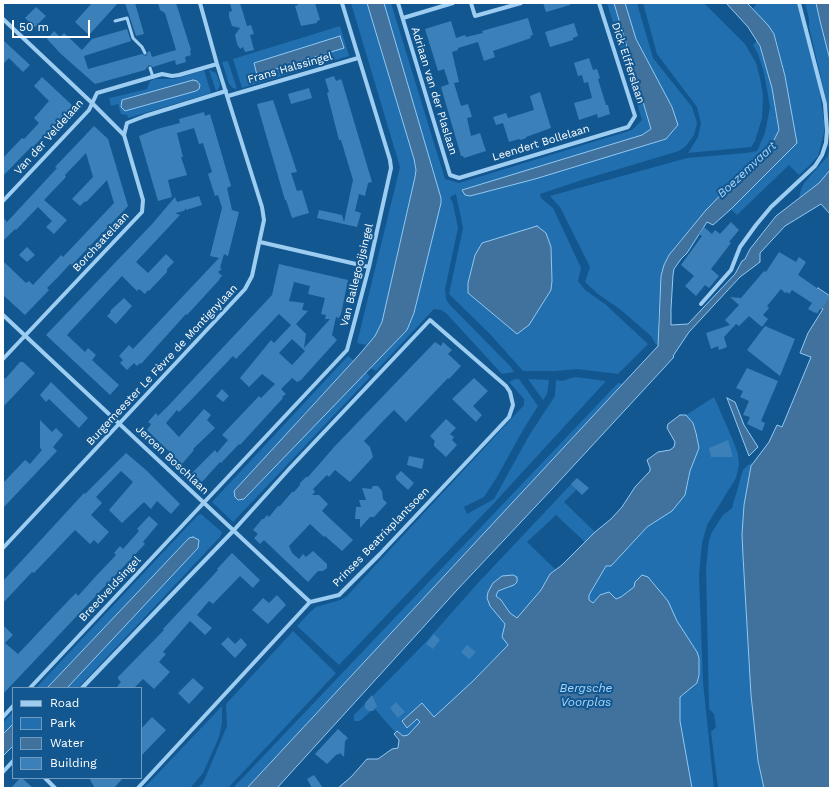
<!DOCTYPE html>
<html>
<head>
<meta charset="utf-8">
<style>
  body { margin:0 }
  #map { position:relative; width:833px; height:791px; overflow:hidden; background:#125790; font-family:"Work Sans",sans-serif }
  canvas { display:block }
  .frame { position:absolute; inset:0; border:4px solid #fff; pointer-events:none }
  .legend { position:absolute; left:12px; top:687px; width:130px; height:92px; box-sizing:border-box; background:#125790; border:1px solid #719abc; margin:0; padding:5px 7px; list-style:none; font-size:12px; color:#fff }
  .legend li { display:flex; align-items:center; gap:8px; height:20px }
  .legend b { width:20px; border:1px solid #719abc }
  .scale { position:absolute; left:12px; top:20px; width:78px; height:18px; box-sizing:border-box; border:2px solid #fff; border-top:0; padding-left:5px; font-size:12px; line-height:14px; white-space:nowrap; color:#fff; -webkit-text-stroke:3px #125790; paint-order:stroke }
</style>
</head>
<body>
<div id="map">
<canvas width="833" height="791"></canvas>
<div class="frame"></div>
<ul class="legend">
<li><b style="height:5px;background:#9ecdf2"></b>Road</li>
<li><b style="height:11px;background:#216fae"></b>Park</li>
<li><b style="height:11px;background:#41729d"></b>Water</li>
<li><b style="height:11px;background:#3b80b9"></b>Building</li>
</ul>
<div class="scale">50 m</div>
</div>
<script>
const context = document.querySelector('canvas').getContext('2d');
context.lineJoin = 'round';
function paint(path, color) { context.fillStyle = color; context.fill(path, 'evenodd'); }
const poly = rows => new Path2D(rows.map(r => 'M' + r).join(''));
function strokePath(path, color, width, dash) { context.strokeStyle = color; context.lineWidth = width; context.lineCap = dash ? 'butt' : 'round'; context.setLineDash(dash || []); context.stroke(path); }
function write(font, color, halo, rows, align = 'center') {
  context.font = font + ' "Work Sans",sans-serif'; context.lineWidth = 4; context.setLineDash([]); context.textBaseline = 'middle'; context.strokeStyle = halo; context.fillStyle = color; for (const [text, x, y, turn = 0] of rows) {
    context.save(); context.translate(x, y); context.rotate((+turn || 0) * Math.PI / 180); context.textAlign = isNaN(turn) ? turn : align; if (halo) context.strokeText(text, 0, 0); context.fillText(text, 0, 0); context.restore();
  }
}
const green = poly([
  [351,3,367,3,414,159,416,170,415,177,382,322,375,336,366,345,357,343,400,167],
  [384,3,391,3,445,179,459,183,632,130,642,120,607,3,614,3,651,129,642,135,470,196,535,179,666,139,678,125,672,107,636,39,625,3,637,3,653,58,692,107,697,123,694,135,686,146,679,151,585,179,540,194,541,198,553,208,581,268,578,281,585,290,605,304,648,344,618,374,577,369,555,371,523,371,490,334,449,294,463,228,456,194,450,197,453,204,458,228,445,289,446,299,450,305,510,366,514,372,502,374,446,313,441,310,434,309,376,371,370,368,407,330,414,313,441,201],
  [546,233,551,247,552,281,551,290,517,334,468,293,468,283,475,255,482,243],
  [643,3,704,3,745,44,756,63,760,78,763,95,762,118,755,141,751,147,688,153,698,137,701,123,697,107,657,54],
  [757,3,797,3,819,88,824,122,824,133,818,156,809,166,799,175,789,165,737,215,731,209,797,143,785,76,777,42,774,34,768,25,753,9],
  [805,3,816,3,830,60,830,116,809,27,809,19],
  [340,26,349,56,242,88,233,59],
  [340,36,257,75,254,63],
  [757,41,765,61,772,88,779,130,774,140,706,210,674,248,661,276,658,323,658,342,656,345,651,336,621,310,598,294,585,282,590,267,560,207,550,196,687,158,746,153,757,151,765,133,770,107,764,73,758,54,753,45],
  [228,61,237,89,233,88,229,84,222,62],
  [204,70,211,93,128,118,127,115,121,114,118,104,111,106,109,97,110,98,147,89,150,81,155,79,175,79],
  [209,70,216,73,220,84,219,88,216,91],
  [830,148,830,170,819,183,799,198,801,190,804,183,827,157],
  [348,356,354,361,301,417,235,497,238,500,244,499,366,372,370,377,233,522,212,502],
  [575,377,606,381,495,502,339,665,297,626,309,613,316,607,340,600,347,596,524,405,524,399,509,382,515,379,519,379,538,406,523,430,497,477,484,497,464,507,467,514,494,499,530,434,555,396,556,380,562,381],
  [528,379,549,380,547,394,543,400],
  [618,383,624,384,247,788,233,788],
  [714,397,732,438,738,454,739,465,736,478,707,525,702,543,699,575,703,682,714,788,692,788,680,721,680,697,697,683,697,652,677,621,668,601,648,577,621,597,616,599,600,595,593,603,589,600,589,595,606,566,611,566,647,527,672,511,689,481,690,471,699,448,696,430,693,423,686,415],
  [752,463,743,511,743,556,751,695,758,761,764,788,718,788,711,732,716,727,714,714,709,709,706,567,709,540,712,532,723,515,732,508,743,470,748,465],
  [576,479,578,488,564,502,595,532,585,542,556,515,527,542,556,570,550,574,541,590,517,618,510,613,501,600,496,596,498,591,509,588,502,576,490,606,505,624,502,637,508,644,473,681,434,717,422,704,402,721,407,728,417,719,420,722,408,735,403,736,397,731,395,732,374,708,360,721,354,721,354,715,424,644,477,584],
  [201,514,222,532,220,537,78,688,67,688,198,548,199,544,189,538,47,688,36,688,198,515],
  [293,631,336,673,228,788,197,788,203,783,227,726,226,704],
  [222,706,222,723,219,737,203,773,192,786,190,788,144,788],
  [13,712,13,724,3,734,3,723]
]);
const water = poly([
  [367,3,384,3,441,198,441,203,414,313,407,330,244,499,238,500,235,497,234,491,358,356,375,336,382,322,415,177,416,170,414,159,367,3],
  [614,3,625,3,636,39,672,107,678,125,666,139,535,179,470,196,465,195,462,190,642,135,651,129,614,3],
  [726,3,747,3,768,25,774,34,785,76,797,143,731,209,713,225,707,222,687,253,681,259,674,269,673,275,671,309,671,325,688,324,735,274,742,261,745,259,750,249,776,216,819,183,830,170,830,214,821,204,785,226,760,253,760,262,740,277,689,332,673,356,674,357,552,489,457,590,277,788,247,788,658,346,661,276,664,265,669,255,706,210,774,140,779,130,772,88,760,46,748,27,726,3],
  [816,3,830,3,830,60,820,21,816,3],
  [340,36,344,48,257,75,254,63,340,36],
  [193,80,197,81,200,85,199,89,196,91,125,111,121,107,122,100,193,80],
  [537,226,546,233,551,247,552,281,551,290,529,325,517,334,468,293,468,283,475,255,482,243,537,226],
  [818,288,830,296,830,788,764,788,758,761,751,695,743,556,742,534,744,505,751,466,769,442,777,425,782,427,811,357,800,353,808,333,823,309,809,298,818,288],
  [727,398,735,402,744,425,758,447,749,456,727,398],
  [680,415,686,415,693,423,696,433,699,448,690,471,685,495,672,511,647,527,611,566,606,566,589,595,589,600,593,603,600,595,609,592,616,599,621,597,634,587,635,582,642,575,648,577,668,601,677,621,697,652,699,658,699,675,697,683,680,697,680,721,692,788,338,788,351,777,367,759,378,759,392,749,398,748,399,740,394,734,397,731,403,736,408,735,420,722,417,719,407,728,402,721,422,703,434,717,473,681,508,645,502,637,505,624,490,606,487,598,488,592,493,583,502,576,513,575,517,577,517,582,514,585,498,591,496,596,501,600,510,613,517,618,541,590,550,574,562,565,595,532,611,519,622,507,635,487,650,471,650,468,647,460,658,452,670,450,674,447,675,442,667,428,668,424,680,415],
  [193,537,199,540,198,548,67,688,47,688,189,538,193,537],
  [13,724,13,746,3,756,3,734,13,724]
]);
const building = poly([
  [92,3,118,3,89,35,75,22],
  [125,3,135,3,144,34,136,36],
  [158,3,176,3,191,50,190,51,191,55,185,57,186,62,176,65,175,60,153,67,149,65,145,70,95,84,61,54,47,39,54,31,60,37,64,33,82,50,92,39,127,29,131,41,84,56,88,69,142,54,146,56,148,52,150,51,152,57,176,50,165,13,160,10],
  [230,3,240,3,247,26,251,25,254,34,250,35,254,50,245,52,243,47,240,49,237,44,235,35,240,28,232,26,229,17,229,12,232,11],
  [297,3,315,3,320,20,317,21,317,23,301,26,295,6,298,5],
  [543,3,570,3,570,5,546,12],
  [36,7,46,16,35,27,25,18],
  [528,18,533,35,530,36,531,38,493,51,495,57,484,61,478,42,458,48,458,50,452,52,459,82,454,83,461,106,468,104,472,117,467,118,471,136,480,133,486,151,464,158,463,156,461,156,441,87,449,84,444,69,438,71,425,29,451,21,456,38,465,35,466,37,483,33,482,31],
  [574,23,578,36,573,38,573,40,550,47,545,32],
  [3,40,30,65,23,72,9,58,3,64],
  [589,58,593,70,597,69,600,78,598,79,606,105,608,105,610,114,598,118,597,114,579,120,574,103,592,98,588,82,584,83,582,75,578,76,574,63],
  [334,76,336,81,341,79,342,81,372,182,368,183,365,196,359,194,355,211,361,213,357,227,317,218,319,210,342,215,344,222,353,180,341,140,339,140,327,93,329,92,325,79],
  [42,77,73,106,32,148,31,147,3,176,3,158,22,138,24,139,39,123,34,118,49,101,34,86],
  [309,88,312,98,291,104,288,94],
  [540,92,551,128,526,137,526,138,521,140,519,139,509,142,503,123,496,125,493,117,506,113,508,118,534,110,530,96],
  [273,100,297,172,291,173,297,191,302,190,309,213,292,218,286,200,285,200,257,104],
  [204,112,205,116,210,114,231,186,227,188,232,210,239,212,228,256,224,254,220,268,222,269,218,272,222,276,219,279,220,279,187,315,186,314,141,364,140,363,137,366,134,363,127,370,120,363,123,360,119,356,129,345,133,349,219,258,210,256,222,208,218,195,215,196,208,174,212,172,203,143,199,144,194,128,177,133,183,157,181,157,187,175,168,180,172,197,158,201,139,136,157,129,180,123,179,119],
  [94,126,108,139,128,206,72,265,70,264,59,276,47,288,49,290,25,315,3,295,3,261,26,283,29,281,33,285,61,255,63,257,114,203,107,180,92,196,86,202,85,201,80,206,72,199,93,177,86,153,65,175,66,177,44,200,67,220,54,234,46,227,52,221,38,207,16,230,15,229,3,241,3,217,7,222,57,168,55,167],
  [199,196,202,205,186,210,186,208,184,211,175,213,180,215,136,262,148,273,166,254,174,262,167,269,167,272,149,291,148,290,145,294,139,289,137,291,122,276,67,335,85,352,88,348,96,355,92,360,119,385,110,395,46,335,153,223,175,197,177,202],
  [731,222,739,230,729,242,731,243,711,269,719,276,709,288,705,285,696,296,685,286,694,276,681,265,702,236,699,234,704,227,712,234,715,230,720,234],
  [27,247,35,255,27,262,19,255],
  [779,252,796,262,799,257,806,262,798,275,830,297,821,310,820,309,817,314,816,312,815,313,808,309,812,303,792,290,789,294,787,292,785,293,781,289,767,306,769,308,763,315,768,319,762,327,749,316,739,326,736,324,724,337,727,347,719,350,718,346,711,349,706,333,730,325,725,320,739,305,730,297,741,298,764,271,766,272],
  [279,264,348,280,341,314,339,318,336,317,332,335,337,340,301,380,297,382,292,378,281,389,286,394,282,397,283,398,240,445,239,444,221,463,220,462,202,482,192,473,215,450,217,453,228,440,222,435,259,396,261,398,275,384,262,374,249,387,240,378,271,340,274,343,291,325,279,314,236,359,233,356,192,399,179,412,177,410,166,423,179,437,204,409,211,415,207,420,215,428,193,449,194,450,182,464,147,430,151,424,148,422,156,413,158,416,169,405,272,295],
  [294,282,310,286,308,294,325,298,321,314,326,315,325,319,330,319,304,348,306,334,296,324,308,311,302,310,304,303,289,301],
  [292,339,305,351,292,365,279,353],
  [124,298,132,306,116,324,107,316,111,312,110,311],
  [765,326,795,339,780,376,747,350],
  [435,342,441,346,443,342,452,350,448,354,461,366,449,379,448,378,406,422,394,410,384,420,364,441,370,447,373,457,350,482,335,470,329,477,327,475,313,489,315,492,312,495,319,495,328,504,322,511,353,540,342,551,325,536,324,537,310,524,309,525,289,546,292,553,299,559,303,554,306,557,313,551,327,564,327,568,323,571,318,571,308,582,264,540,260,544,254,538,258,534,253,530,262,519,264,519,267,515,269,517,278,506,280,506,292,492,294,492,300,485,300,483,306,477,308,477,335,446],
  [20,362,23,362,35,373,3,407,3,379,6,378],
  [747,368,778,381,761,421,765,423,762,431,747,424,750,417,743,415,749,401,740,397,743,391,736,388],
  [474,378,488,391,473,406,482,415,476,422,452,399],
  [51,382,88,418,79,428,49,399,46,402,40,395],
  [222,389,229,396,223,402,216,396],
  [446,419,456,428,450,434,454,437,452,440,457,445,446,457,434,446,434,443,435,441,430,436],
  [40,420,52,432,56,428,63,435,53,447,57,451,3,508,3,483,25,460,30,464,42,450,40,448],
  [728,440,733,457,711,457,709,448],
  [126,453,146,470,180,504,171,514,157,501,151,509,144,502,122,523,109,510,133,482,121,471,96,497,102,503,91,515,109,532,98,544,94,540,90,544,75,530,34,573,32,572,3,603,3,581,84,493,85,494],
  [409,456,424,459,422,469,407,465],
  [401,471,414,483,408,490,396,479,396,476],
  [577,478,589,488,582,495,571,484],
  [373,486,378,486,382,491,383,499,387,503,374,517,370,517,360,528,360,519,355,519,356,507,361,507,359,500,366,500,362,488,371,489],
  [149,516,158,524,143,542,145,544,3,694,3,625,13,635,5,643,18,654,69,600,76,593,78,596,97,575,116,555,114,553,120,546,123,549,139,531,137,529],
  [232,553,260,580,253,588,240,576,213,604,209,601,197,615,212,628,205,635,190,621,163,652,166,654,159,662,170,672,154,689,143,679,134,688,116,688,121,682,118,679,118,677,164,630,163,629,218,570,217,569],
  [277,595,286,605,268,624,252,610,263,598,269,603],
  [434,634,440,640,433,649,426,644],
  [228,637,235,644,241,638,247,645,235,658,221,644],
  [467,645,476,652,469,659,461,652],
  [193,678,204,688,189,704,178,693],
  [372,695,377,706,373,711,369,711,365,708,365,703],
  [396,702,405,712,398,718,390,708],
  [152,717,166,730,141,756,141,729],
  [338,729,348,738,345,741,344,757,340,753,338,755,337,754,327,764,315,754],
  [314,775,323,788,312,788,307,779],
  [20,778,22,778,33,788,11,788],
  [89,778,123,778,114,788,95,788]
]);
const service = poly([
  [115,21,127,18,133,38,142,47,145,53],
  [150,68,153,77]
]);
const minor = poly([
  [398,3,450,175,459,178,628,127,635,116,599,3],
  [471,3,475,16,521,3],
  [403,18,453,3],
  [3,19,92,103,124,135,143,200,142,212,3,359],
  [228,96,358,58],
  [124,135,127,123,145,116,226,91],
  [3,201,89,110,97,93,162,74,172,76,179,75,217,64],
  [260,242,369,267],
  [701,304,731,270,740,247,756,225,771,207,815,166,822,155,826,143,827,131,825,104,799,3],
  [3,315,310,602],
  [3,548,245,289,252,276,264,220,262,207,217,64,200,3],
  [30,688,347,350,369,267,391,168,390,160,342,3],
  [82,688,234,530,290,468,430,320,506,386,510,392,513,405,509,417,379,555,339,595,310,602,138,788],
  [3,717,13,706],
  [3,772,13,761],
  [45,778,55,788]
]);
const streetNames = [
  ["Dick Elfferslaan",628,63,72],
  ["Frans Halssingel",290,68,-16],
  ["Adriaan van der Plaslaan",434,91,73],
  ["Van der Veldelaan",49,137,-48],
  ["Leendert Bollelaan",541,143,-17],
  ["Borchsatelaan",101,242,-47],
  ["Van Ballegooijsingel",357,275,-76],
  ["Burgemeester Le Fèvre de Montignylaan",162,365,-47],
  ["Jeroen Boschlaan",172,460,43],
  ["Prinses Beatrixplantsoen",381,537,-46],
  ["Breedveldsingel",110,589,-47]
];
const waterNames = [
  ["Boezemvaart",747,170,-43],
  ["Bergsche",586,688],
  ["Voorplas",586,702]
];
paint(green, '#216fae');
paint(water, '#41729d');
strokePath(water, '#90c9f5', 1);
paint(building, '#3b80b9');
strokePath(service, '#9ecdf2', 3);
strokePath(minor, '#9ecdf2', 4);
write('11px', '#fff', '#125790', streetNames);
write('italic 12px', '#aad6f9', '#125790', waterNames);
</script>
</body>
</html>
